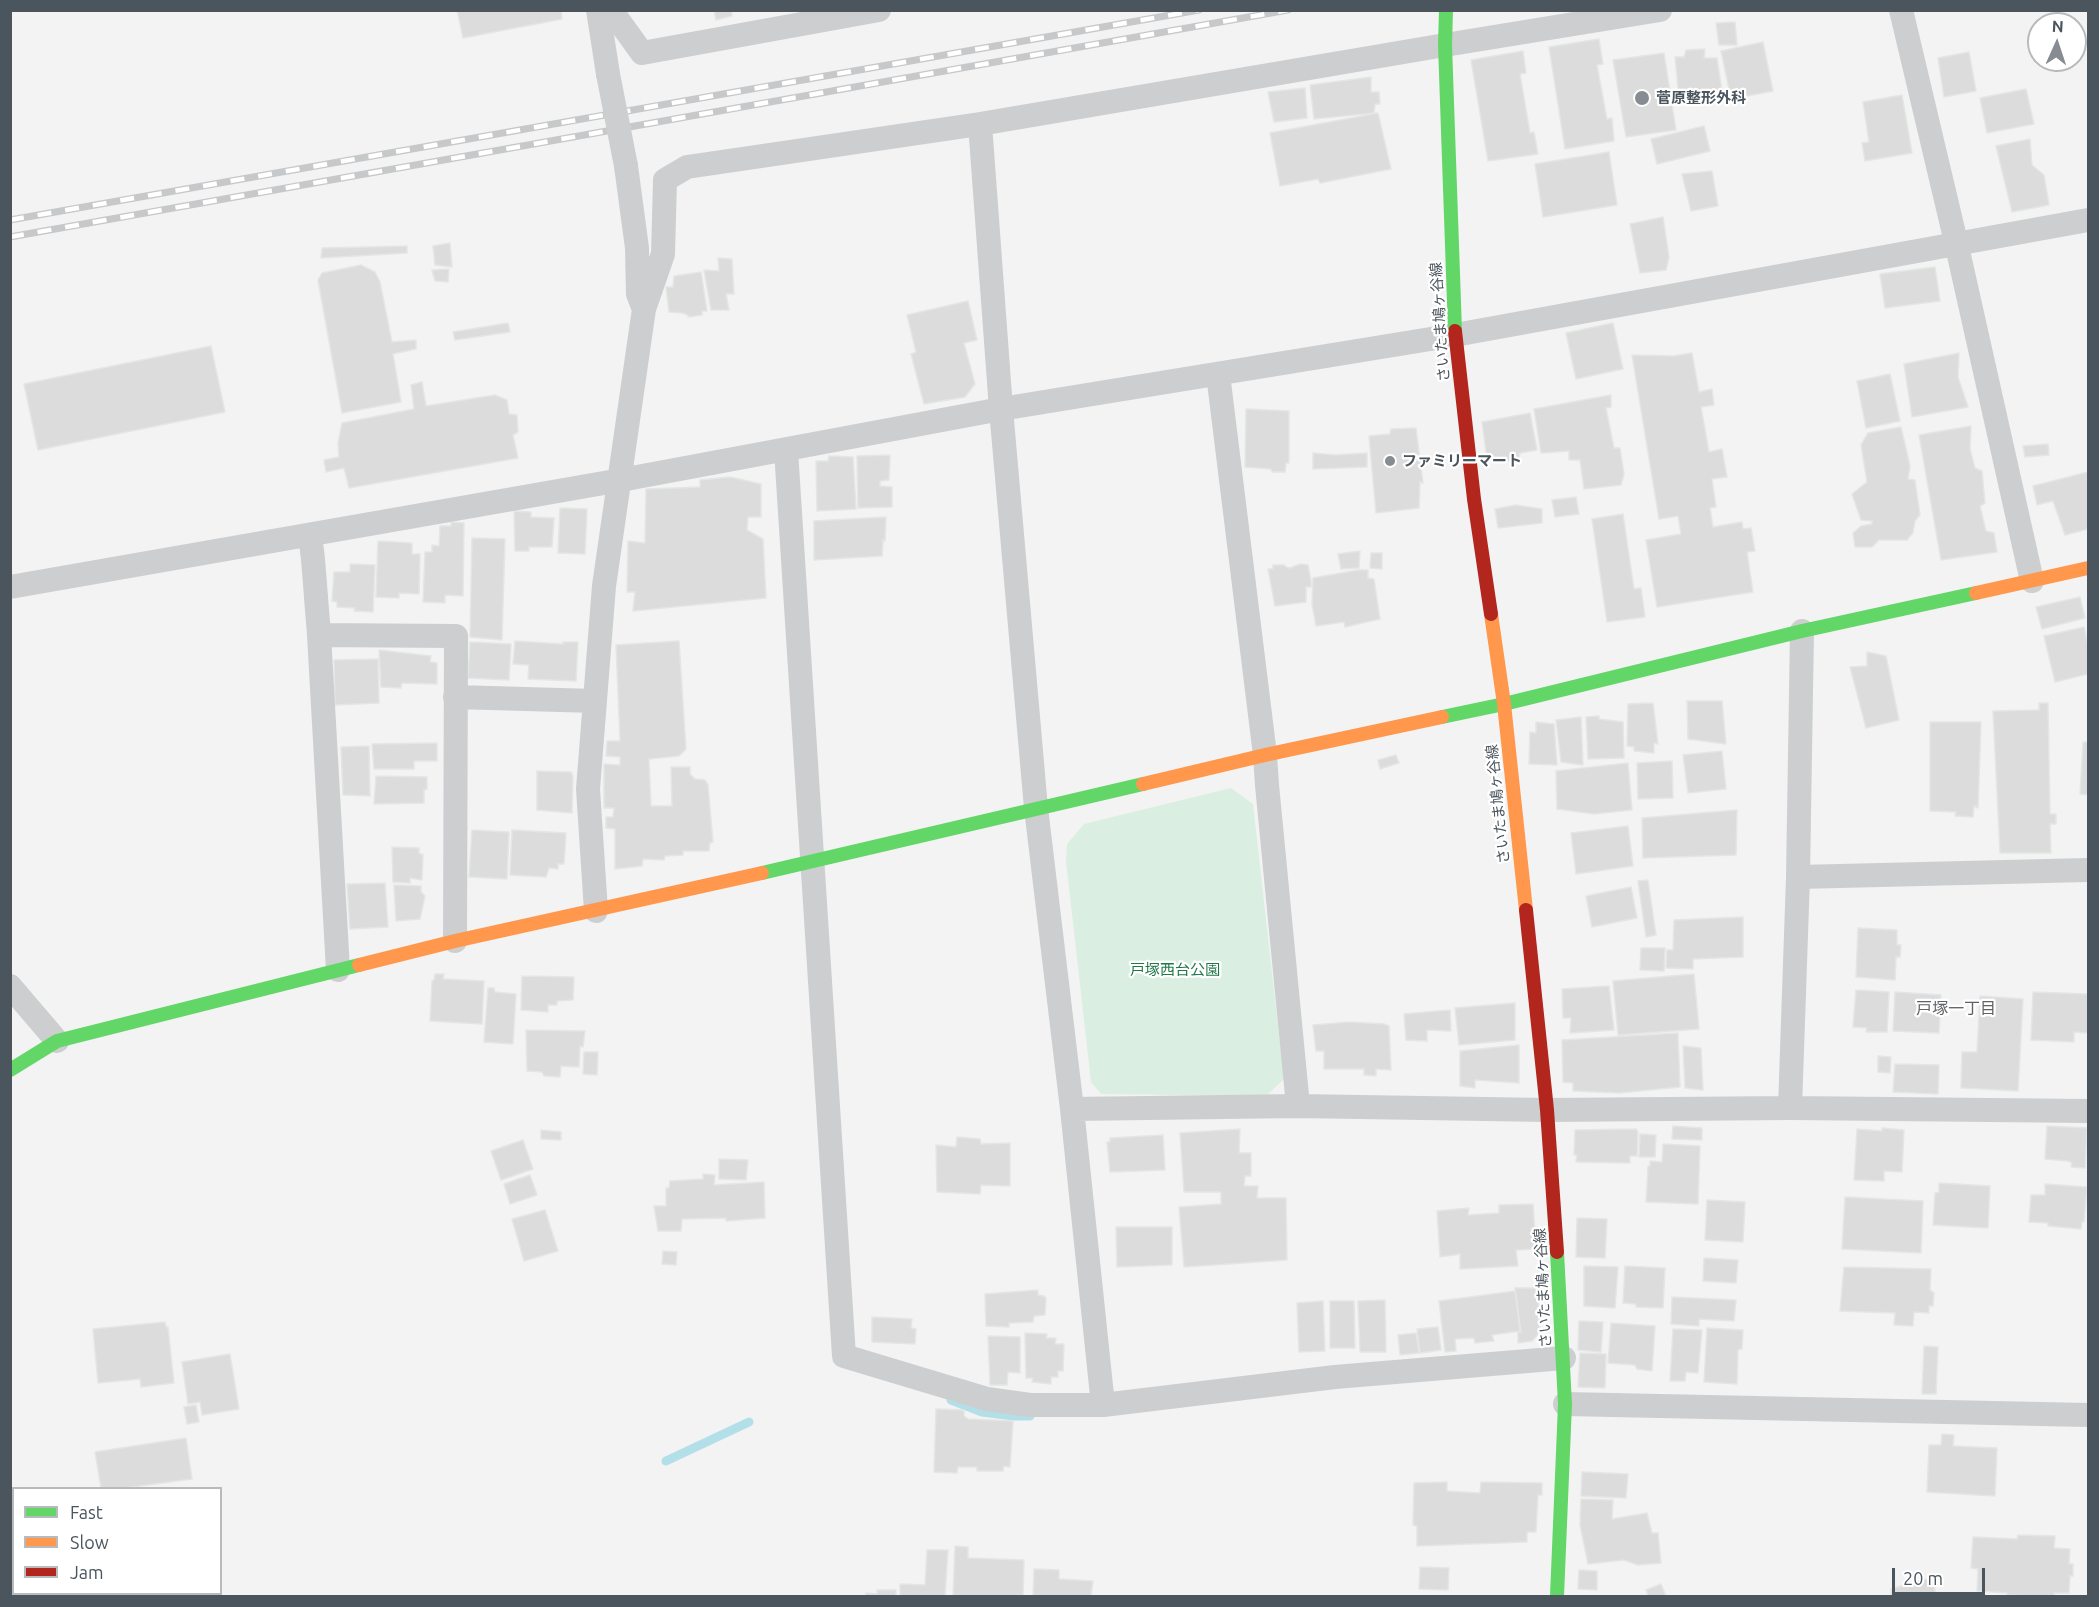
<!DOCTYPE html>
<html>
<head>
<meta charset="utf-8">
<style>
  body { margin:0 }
  #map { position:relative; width:2099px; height:1607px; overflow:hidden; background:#f3f3f3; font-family:Ubuntu,sans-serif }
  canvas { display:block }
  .frame { position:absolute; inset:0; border:12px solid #4b555d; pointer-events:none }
  .legend { position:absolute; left:12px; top:1487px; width:210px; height:108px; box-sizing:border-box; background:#fff; border:2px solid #b7bbbe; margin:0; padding:8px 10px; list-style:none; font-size:18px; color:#4b555d }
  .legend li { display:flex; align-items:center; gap:12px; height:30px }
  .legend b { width:30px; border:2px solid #b7bbbe }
  .north { position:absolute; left:2027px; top:12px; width:60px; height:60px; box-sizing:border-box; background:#fff; border:2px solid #b7bbbe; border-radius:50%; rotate:3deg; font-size:16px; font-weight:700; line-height:24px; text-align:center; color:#4b555d }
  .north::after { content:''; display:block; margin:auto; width:21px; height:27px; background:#868c92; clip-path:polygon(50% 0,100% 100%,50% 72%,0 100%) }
  .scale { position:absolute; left:1892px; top:1568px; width:93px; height:27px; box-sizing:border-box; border:3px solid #4b555d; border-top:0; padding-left:8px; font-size:18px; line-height:21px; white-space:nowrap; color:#4b555d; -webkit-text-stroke:4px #fff; paint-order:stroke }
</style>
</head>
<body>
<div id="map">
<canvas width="2099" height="1607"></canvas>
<div class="frame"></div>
<ul class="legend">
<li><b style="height:8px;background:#63d668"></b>Fast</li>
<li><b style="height:8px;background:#ff974d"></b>Slow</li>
<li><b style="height:8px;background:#b3261e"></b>Jam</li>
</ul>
<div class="north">N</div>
<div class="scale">20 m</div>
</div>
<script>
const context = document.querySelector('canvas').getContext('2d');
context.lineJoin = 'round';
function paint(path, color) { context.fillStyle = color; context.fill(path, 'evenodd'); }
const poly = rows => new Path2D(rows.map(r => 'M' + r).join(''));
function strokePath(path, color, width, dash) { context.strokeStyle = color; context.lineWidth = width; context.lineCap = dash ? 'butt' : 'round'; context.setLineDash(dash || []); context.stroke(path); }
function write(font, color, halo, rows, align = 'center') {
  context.font = font + ' Ubuntu,"Noto Sans JP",sans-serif'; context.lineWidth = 4.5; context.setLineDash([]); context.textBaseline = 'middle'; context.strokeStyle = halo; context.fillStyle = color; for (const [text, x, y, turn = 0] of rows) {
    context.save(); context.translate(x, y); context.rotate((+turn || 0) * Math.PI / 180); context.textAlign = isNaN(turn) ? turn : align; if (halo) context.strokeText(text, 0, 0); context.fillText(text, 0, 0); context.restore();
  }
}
const green = poly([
  [1231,788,1253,804,1284,1079,1266,1096,1101,1094,1091,1082,1066,861,1067,844,1084,824]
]);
const stream = poly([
  [951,1400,982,1412,1014,1416,1030,1416],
  [666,1461,749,1422]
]);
const building = poly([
  [457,10,561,10,562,19,463,38,457,10],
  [714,10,731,10,732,16,716,20,714,10],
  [1735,22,1737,45,1719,45,1716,23,1735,22],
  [1599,39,1603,64,1597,65,1607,119,1612,118,1614,141,1565,149,1549,47,1599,39],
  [1763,42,1773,91,1731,99,1721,51,1763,42],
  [1705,49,1704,58,1717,58,1723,98,1679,98,1675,57,1684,57,1686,50,1705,49],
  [1523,51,1526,73,1520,74,1530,133,1534,132,1538,154,1488,161,1471,60,1523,51],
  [1969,52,1976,91,1944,97,1938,58,1969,52],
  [1664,53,1676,130,1626,137,1613,60,1664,53],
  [1371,77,1371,92,1379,92,1380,104,1375,104,1374,113,1314,119,1310,85,1371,77],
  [1305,88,1307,118,1274,122,1268,92,1305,88],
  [2026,89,2034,124,1987,133,1980,98,2026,89],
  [1902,95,1912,153,1865,161,1862,143,1869,142,1863,102,1902,95],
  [1378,113,1391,169,1320,183,1318,179,1280,186,1270,133,1378,113],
  [1704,126,1710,151,1657,164,1651,139,1704,126],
  [2030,139,2032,165,2044,175,2049,205,2012,212,1996,146,2030,139],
  [1609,152,1617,205,1543,217,1535,164,1609,152],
  [1712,171,1718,206,1691,211,1682,174,1712,171],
  [1663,217,1669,257,1666,270,1640,273,1630,224,1663,217],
  [450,243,452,267,435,265,433,246,450,243],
  [407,246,407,253,321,258,322,248,407,246],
  [718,258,732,259,734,294,726,294,729,310,711,310,704,270,719,271,718,258],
  [361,265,375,272,380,282,392,342,416,340,416,349,393,354,401,402,342,413,318,280,322,273,361,265],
  [1935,267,1940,301,1885,308,1880,274,1935,267],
  [449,269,448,282,435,281,432,270,449,269],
  [701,272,707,311,702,311,702,315,688,317,688,315,682,313,669,312,666,287,673,287,674,276,701,272],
  [968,301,977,340,964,343,975,384,965,397,924,404,911,354,916,352,907,315,968,301],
  [508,323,510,332,455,340,453,332,508,323],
  [1613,323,1623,369,1576,379,1566,333,1613,323],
  [211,346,225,412,38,450,24,384,211,346],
  [1692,353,1699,392,1712,389,1714,405,1701,407,1709,452,1722,449,1727,477,1712,479,1716,507,1710,508,1713,527,1742,522,1743,529,1751,528,1755,551,1747,552,1753,592,1657,607,1646,540,1681,534,1678,516,1659,519,1632,355,1673,356,1692,353],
  [1959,353,1958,377,1968,407,1912,417,1904,364,1959,353],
  [1890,374,1900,421,1866,428,1857,381,1890,374],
  [422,382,426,406,495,395,507,400,509,414,517,415,518,432,513,435,518,458,349,488,344,468,326,472,324,460,339,457,338,443,342,423,414,409,411,385,422,382],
  [1611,395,1611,407,1606,408,1614,448,1620,448,1624,474,1621,485,1584,489,1580,460,1569,460,1569,451,1541,453,1534,409,1611,395],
  [1246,409,1289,411,1289,463,1286,463,1285,472,1272,472,1271,469,1245,467,1246,409],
  [1530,413,1537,450,1520,453,1518,462,1487,459,1482,422,1530,413],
  [1971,426,1970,449,1975,468,1982,471,1985,503,1980,506,1986,531,1994,533,1997,552,1941,560,1919,435,1971,426],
  [1901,427,1910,466,1908,479,1915,480,1920,515,1915,521,1913,533,1907,540,1879,540,1872,547,1855,547,1853,533,1861,526,1872,524,1872,521,1861,520,1852,494,1867,482,1861,445,1868,433,1901,427],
  [1416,428,1423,483,1420,482,1419,508,1376,513,1369,436,1390,434,1391,429,1416,428],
  [2048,444,2049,455,2025,457,2023,446,2048,444],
  [1313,453,1335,455,1367,453,1367,467,1313,469,1313,453],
  [890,455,889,480,880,481,880,486,892,487,892,507,858,508,857,456,890,455],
  [829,456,853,457,856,509,817,511,816,461,828,461,829,456],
  [2088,472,2088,529,2065,535,2053,501,2037,505,2033,486,2088,472],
  [730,477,761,484,761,517,748,517,747,530,763,539,766,598,633,611,635,592,627,592,628,541,645,543,646,489,700,487,700,480,730,477],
  [1576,497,1579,514,1555,517,1552,500,1576,497],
  [1516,505,1542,509,1542,523,1498,528,1495,509,1516,505],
  [560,508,587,509,585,554,558,553,560,508],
  [514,511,531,512,531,517,554,518,552,547,529,547,529,551,515,551,514,511],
  [1623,514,1634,589,1641,588,1645,617,1607,622,1592,519,1623,514],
  [886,517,885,541,882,540,883,542,882,556,814,560,814,521,886,517],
  [451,522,464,523,463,596,445,595,445,603,423,602,425,552,432,552,432,545,439,546,440,526,451,526,451,522],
  [472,538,505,539,502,640,470,637,472,538],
  [378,541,412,543,412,554,420,554,419,594,399,593,399,598,376,597,378,541],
  [1360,551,1359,568,1341,569,1338,554,1360,551],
  [1371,553,1382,553,1382,569,1370,568,1371,553],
  [350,564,375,565,373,612,354,611,355,608,337,607,337,602,332,601,334,572,350,572,350,564],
  [1300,564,1308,565,1311,581,1311,587,1306,587,1306,602,1275,606,1268,569,1273,569,1273,565,1284,565,1286,567,1290,568,1300,564],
  [1358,570,1368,570,1368,578,1374,579,1380,619,1345,627,1344,622,1316,626,1312,604,1313,578,1358,570],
  [2080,597,2085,618,2042,629,2036,607,2080,597],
  [2084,627,2088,645,2088,674,2055,682,2044,636,2084,627],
  [515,641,563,644,563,642,578,642,576,681,528,679,529,665,513,664,515,641],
  [679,641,686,749,679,756,649,759,651,806,672,806,671,767,690,767,690,774,695,779,705,780,708,785,713,842,710,843,709,851,683,851,683,855,665,856,664,860,643,859,642,866,615,869,615,829,606,828,606,817,613,817,614,808,604,808,604,764,620,765,620,757,606,756,607,741,620,741,616,645,679,641],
  [470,642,511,644,509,680,468,678,470,642],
  [379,650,431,656,430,662,437,663,437,684,402,683,401,688,381,687,379,650],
  [1867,652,1886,656,1899,720,1866,728,1850,667,1867,666,1867,652],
  [378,659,379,703,335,705,334,660,378,659],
  [1687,701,1722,701,1726,744,1688,739,1687,701],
  [1653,703,1658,744,1654,743,1654,753,1634,751,1634,747,1627,746,1628,704,1653,703],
  [2039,703,2048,703,2050,814,2056,814,2056,824,2050,824,2051,853,2000,853,1993,711,2039,710,2039,703],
  [1599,716,1599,719,1623,722,1624,758,1588,759,1586,717,1599,716],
  [1581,717,1583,765,1561,762,1556,720,1581,717],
  [1536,722,1554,724,1557,765,1529,764,1530,732,1536,733,1536,722],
  [1930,722,1981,722,1978,808,1974,806,1973,817,1955,816,1956,812,1930,811,1930,722],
  [2083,742,2088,742,2088,795,2080,794,2083,742],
  [437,743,437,761,414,761,414,769,374,769,372,744,437,743],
  [369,746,370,796,343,795,341,747,369,746],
  [1722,751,1726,789,1688,793,1683,755,1722,751],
  [1396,755,1399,763,1380,769,1378,760,1396,755],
  [1672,761,1673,798,1638,799,1637,763,1672,761],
  [1628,763,1632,810,1594,814,1557,809,1556,771,1628,763],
  [537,771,571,772,573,776,572,813,537,810,537,771],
  [376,776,427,777,427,789,424,790,424,803,374,804,376,776],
  [1737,810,1736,855,1643,858,1642,818,1737,810],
  [1628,826,1633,866,1576,874,1571,833,1628,826],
  [472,830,509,832,507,879,469,877,472,830],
  [512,830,566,833,564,864,558,864,558,869,549,868,546,877,510,875,512,830],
  [392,847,419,848,419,853,423,855,422,880,410,878,410,883,393,882,392,847],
  [1648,880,1656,935,1646,937,1638,881,1648,880],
  [385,883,388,927,350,929,347,884,385,883],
  [394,885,421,886,421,892,425,896,420,919,396,921,394,885],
  [1631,887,1637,918,1592,927,1586,896,1631,887],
  [1743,917,1743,957,1693,959,1693,969,1666,968,1667,950,1673,950,1674,920,1743,917],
  [1858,928,1897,930,1897,945,1901,945,1900,957,1896,957,1895,980,1856,977,1858,928],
  [1641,948,1665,948,1664,971,1640,970,1641,948],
  [435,974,444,974,443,979,484,981,482,1024,430,1021,432,981,434,980,435,974],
  [1694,974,1699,1029,1618,1035,1613,981,1694,974],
  [522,976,574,977,573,1000,557,1001,557,1005,548,1005,548,1012,521,1010,522,976],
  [1609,986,1614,1030,1570,1033,1571,1018,1563,1018,1562,989,1609,986],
  [488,988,494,988,495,992,516,994,513,1044,484,1042,488,988],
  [1856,990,1889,992,1887,1032,1866,1032,1867,1028,1853,1027,1856,990],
  [1895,992,1941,995,1939,1033,1893,1031,1895,992],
  [2033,992,2088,994,2088,1033,2074,1032,2074,1042,2031,1040,2033,992],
  [1980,996,2023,999,2018,1091,1961,1088,1962,1052,1977,1052,1980,996],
  [1515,1003,1515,1040,1459,1045,1455,1008,1515,1003],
  [1450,1010,1451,1031,1427,1030,1427,1041,1406,1040,1404,1014,1450,1010],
  [1349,1022,1384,1024,1389,1026,1391,1070,1376,1069,1376,1076,1364,1075,1364,1069,1324,1069,1324,1051,1316,1051,1313,1025,1349,1022],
  [526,1030,585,1031,583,1047,580,1046,579,1067,561,1066,560,1077,544,1076,542,1072,527,1071,526,1030],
  [1678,1033,1680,1087,1619,1093,1573,1091,1573,1083,1563,1082,1562,1040,1678,1033],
  [1519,1045,1519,1083,1475,1080,1475,1088,1460,1086,1460,1051,1519,1045],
  [1683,1046,1701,1048,1703,1090,1685,1088,1683,1046],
  [584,1052,598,1052,597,1075,583,1074,584,1052],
  [1878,1056,1891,1057,1890,1073,1878,1072,1878,1056],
  [1895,1064,1939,1065,1938,1094,1893,1092,1895,1064],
  [1673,1126,1702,1128,1702,1140,1672,1139,1673,1126],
  [2047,1126,2087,1128,2085,1168,2071,1167,2072,1163,2068,1161,2045,1159,2047,1126],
  [1882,1128,1904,1130,1902,1172,1884,1171,1884,1181,1854,1180,1857,1129,1882,1131,1882,1128],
  [1240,1129,1239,1153,1251,1153,1251,1176,1245,1176,1244,1186,1258,1186,1257,1198,1286,1198,1287,1260,1184,1267,1179,1207,1221,1204,1221,1192,1184,1192,1180,1133,1240,1129],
  [1636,1129,1638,1132,1637,1156,1630,1156,1630,1163,1576,1162,1577,1155,1574,1155,1575,1130,1636,1129],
  [541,1130,561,1132,561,1140,541,1139,541,1130],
  [1640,1134,1656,1135,1655,1157,1639,1157,1640,1134],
  [1163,1135,1165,1170,1110,1172,1107,1142,1110,1142,1110,1138,1163,1135],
  [957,1137,980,1139,981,1144,1010,1143,1010,1186,981,1185,980,1194,937,1192,936,1145,956,1147,957,1137],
  [523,1140,533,1169,501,1180,491,1151,523,1140],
  [1663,1144,1700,1146,1698,1204,1646,1202,1648,1166,1650,1166,1650,1161,1662,1162,1663,1144],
  [719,1159,748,1160,746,1180,719,1179,719,1159],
  [703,1174,715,1175,714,1185,764,1182,765,1218,726,1221,726,1218,682,1219,681,1231,658,1231,654,1206,666,1206,666,1188,669,1188,670,1181,703,1179,703,1174],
  [530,1175,537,1195,510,1204,504,1184,530,1175],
  [1939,1183,1990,1186,1988,1228,1933,1225,1935,1193,1939,1192,1939,1183],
  [2045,1184,2087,1187,2084,1222,2082,1222,2081,1229,2048,1226,2048,1223,2029,1222,2031,1195,2045,1195,2045,1184],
  [1845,1197,1923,1201,1921,1253,1842,1249,1845,1197],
  [1707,1200,1745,1202,1743,1242,1705,1240,1707,1200],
  [1533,1204,1536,1249,1516,1250,1518,1266,1460,1269,1460,1254,1440,1257,1437,1211,1469,1208,1468,1215,1499,1213,1499,1205,1533,1204],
  [545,1210,558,1251,524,1261,512,1219,545,1210],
  [1577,1218,1607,1219,1605,1258,1576,1257,1577,1218],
  [1116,1227,1172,1227,1172,1265,1117,1267,1116,1227],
  [663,1251,677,1252,676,1265,662,1264,663,1251],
  [1704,1258,1738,1260,1736,1283,1703,1281,1704,1258],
  [1584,1266,1618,1267,1615,1308,1584,1306,1584,1266],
  [1625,1266,1665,1268,1663,1308,1636,1307,1636,1304,1623,1303,1625,1266],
  [1844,1267,1931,1269,1930,1290,1934,1293,1933,1306,1929,1306,1929,1313,1914,1312,1913,1326,1894,1325,1895,1313,1840,1311,1844,1267],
  [1515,1288,1538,1288,1540,1332,1532,1341,1518,1343,1518,1332,1521,1332,1515,1288],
  [1038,1290,1038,1295,1044,1296,1046,1298,1045,1315,1034,1316,1033,1322,1009,1323,1009,1327,986,1326,985,1294,1038,1290],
  [1515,1291,1520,1331,1492,1335,1494,1341,1475,1343,1474,1338,1455,1339,1456,1351,1445,1352,1439,1301,1515,1291],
  [1672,1297,1736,1300,1734,1321,1699,1319,1699,1326,1671,1324,1672,1297],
  [1385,1300,1386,1352,1360,1352,1358,1301,1385,1300],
  [1323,1301,1325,1351,1299,1352,1297,1303,1323,1301],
  [1330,1301,1354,1301,1355,1348,1330,1348,1330,1301],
  [872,1317,912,1319,911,1328,916,1329,915,1344,872,1342,872,1317],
  [1579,1321,1603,1322,1601,1352,1578,1350,1579,1321],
  [165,1322,166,1327,168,1327,174,1383,141,1387,140,1379,98,1383,93,1329,165,1322],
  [1611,1323,1655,1326,1652,1371,1637,1369,1635,1365,1608,1363,1611,1323],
  [1438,1327,1441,1350,1420,1353,1417,1329,1438,1327],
  [1707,1328,1743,1330,1742,1349,1738,1350,1737,1384,1704,1382,1707,1328],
  [1673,1329,1702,1330,1698,1373,1686,1372,1685,1381,1670,1381,1673,1329],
  [1025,1333,1047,1334,1046,1338,1056,1338,1055,1344,1064,1344,1063,1371,1058,1371,1058,1377,1051,1377,1051,1384,1032,1382,1033,1378,1026,1378,1025,1333],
  [1416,1333,1419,1353,1400,1355,1398,1335,1416,1333],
  [988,1336,1020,1337,1020,1373,1008,1372,1007,1385,990,1385,988,1336],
  [1924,1346,1938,1347,1936,1394,1922,1394,1924,1346],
  [1580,1353,1606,1354,1605,1388,1578,1387,1580,1353],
  [230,1354,239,1409,202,1415,200,1402,188,1404,182,1362,230,1354],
  [196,1405,199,1422,187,1424,184,1407,196,1405],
  [936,1409,964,1410,964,1416,968,1419,1013,1421,1010,1467,1004,1466,1003,1471,977,1471,977,1467,958,1467,957,1473,934,1472,936,1409],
  [1942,1434,1954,1435,1953,1446,1997,1448,1995,1496,1927,1492,1929,1445,1941,1445,1942,1434],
  [186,1438,192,1479,125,1488,101,1488,95,1452,186,1438],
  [1582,1472,1628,1474,1626,1498,1581,1496,1582,1472],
  [1447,1482,1447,1491,1480,1493,1481,1482,1542,1483,1542,1495,1538,1495,1536,1532,1527,1532,1527,1542,1417,1546,1417,1526,1413,1525,1414,1483,1447,1482],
  [1581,1499,1613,1500,1612,1519,1647,1513,1652,1533,1658,1533,1661,1563,1638,1565,1624,1560,1588,1564,1580,1525,1581,1499],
  [2018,1535,2055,1536,2054,1548,2070,1549,2069,1564,2073,1564,2073,1576,2070,1576,2069,1593,2054,1593,2054,1596,2026,1596,2007,1595,2007,1593,1977,1591,1978,1569,1971,1568,1973,1537,2017,1539,2018,1535],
  [955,1546,968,1547,968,1558,1024,1560,1023,1596,953,1596,955,1546],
  [927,1550,948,1550,945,1596,900,1596,900,1584,925,1585,927,1550],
  [1420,1567,1449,1568,1448,1590,1419,1589,1420,1567],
  [1034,1569,1059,1570,1059,1579,1093,1581,1091,1596,1033,1596,1034,1569],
  [1579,1570,1597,1571,1597,1590,1578,1589,1579,1570],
  [1924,1579,1933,1580,1936,1596,1891,1596,1891,1589,1924,1579],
  [1661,1584,1666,1596,1648,1596,1646,1590,1661,1584],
  [877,1590,896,1590,896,1596,866,1596,866,1593,877,1594,877,1590]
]);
const street = poly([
  [598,10,608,74],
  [611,10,642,53,879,10],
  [1901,10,1956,242,2032,581],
  [980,124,1001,409,1036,808,1072,1109,1103,1405],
  [626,166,637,248,638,294,643,307],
  [1218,374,1265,755,1267,785,1298,1106],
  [786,450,844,1356,987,1399,1030,1405,1103,1405,1335,1377,1564,1358],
  [310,535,313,559,319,635,338,970],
  [10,587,621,480,1001,409,1455,335,2088,220],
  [319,635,456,636,455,941],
  [455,697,595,701],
  [1798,877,2088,870],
  [596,911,588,789,604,586,644,309,663,254,665,180,687,167,980,124,1445,45,1660,10],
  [10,986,57,1041],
  [1790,1108,1798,877,1802,631],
  [1072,1109,1298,1106,1547,1110,1790,1108,2088,1111],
  [1565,1404,2088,1415]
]);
const fast = poly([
  [1446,10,1445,45,1455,331],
  [1442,717,1504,704,1802,631,1976,593],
  [762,873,1143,784],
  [10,1070,57,1041,359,965],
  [1557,1596,1565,1404,1557,1252]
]);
const slow = poly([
  [1976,593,2088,568],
  [1491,614,1504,704,1526,910],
  [1143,784,1265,755,1442,717],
  [359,965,455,941,762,873]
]);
const jam = poly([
  [1455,331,1474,499,1491,614],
  [1526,910,1547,1110,1557,1252]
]);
const rail = poly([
  [10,220,1199,10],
  [10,237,1288,10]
]);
const streetBridge = poly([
  [608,74,626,166]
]);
const markers = [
  [1642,98,8,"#868c92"],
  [1390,461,6,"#868c92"]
];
const poiNames = [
  ["菅原整形外科",1656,98],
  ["ファミリーマート",1402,461]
];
const streetNames = [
  ["さいたま鳩ヶ谷線",1440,322,-94],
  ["さいたま鳩ヶ谷線",1498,804,-96],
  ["さいたま鳩ヶ谷線",1543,1288,-93]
];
const parkNames = [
  ["戸塚西台公園",1175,970]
];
const neighbourhoodNames = [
  ["戸塚一丁目",1956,1009]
];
paint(green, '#daefe1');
strokePath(stream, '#b3dfe8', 9);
paint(building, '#dcdcdd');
strokePath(building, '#e4e5e5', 1.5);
strokePath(street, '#ccced0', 24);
strokePath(fast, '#63d668', 14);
strokePath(slow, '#ff974d', 14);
strokePath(jam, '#b3261e', 14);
strokePath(rail, '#c7c8ca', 7);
strokePath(rail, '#fff', 4.5, [14]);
strokePath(streetBridge, '#ccced0', 24);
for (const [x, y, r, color] of markers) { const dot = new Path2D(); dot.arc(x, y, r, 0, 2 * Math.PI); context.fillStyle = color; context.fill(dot); strokePath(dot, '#fff', 2); }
write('bold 15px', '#4b555d', '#fff', poiNames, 'left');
write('15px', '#4b555d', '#fff', streetNames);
write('15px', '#21794a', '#fff', parkNames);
write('16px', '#5f6266', '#fff', neighbourhoodNames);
</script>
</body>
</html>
